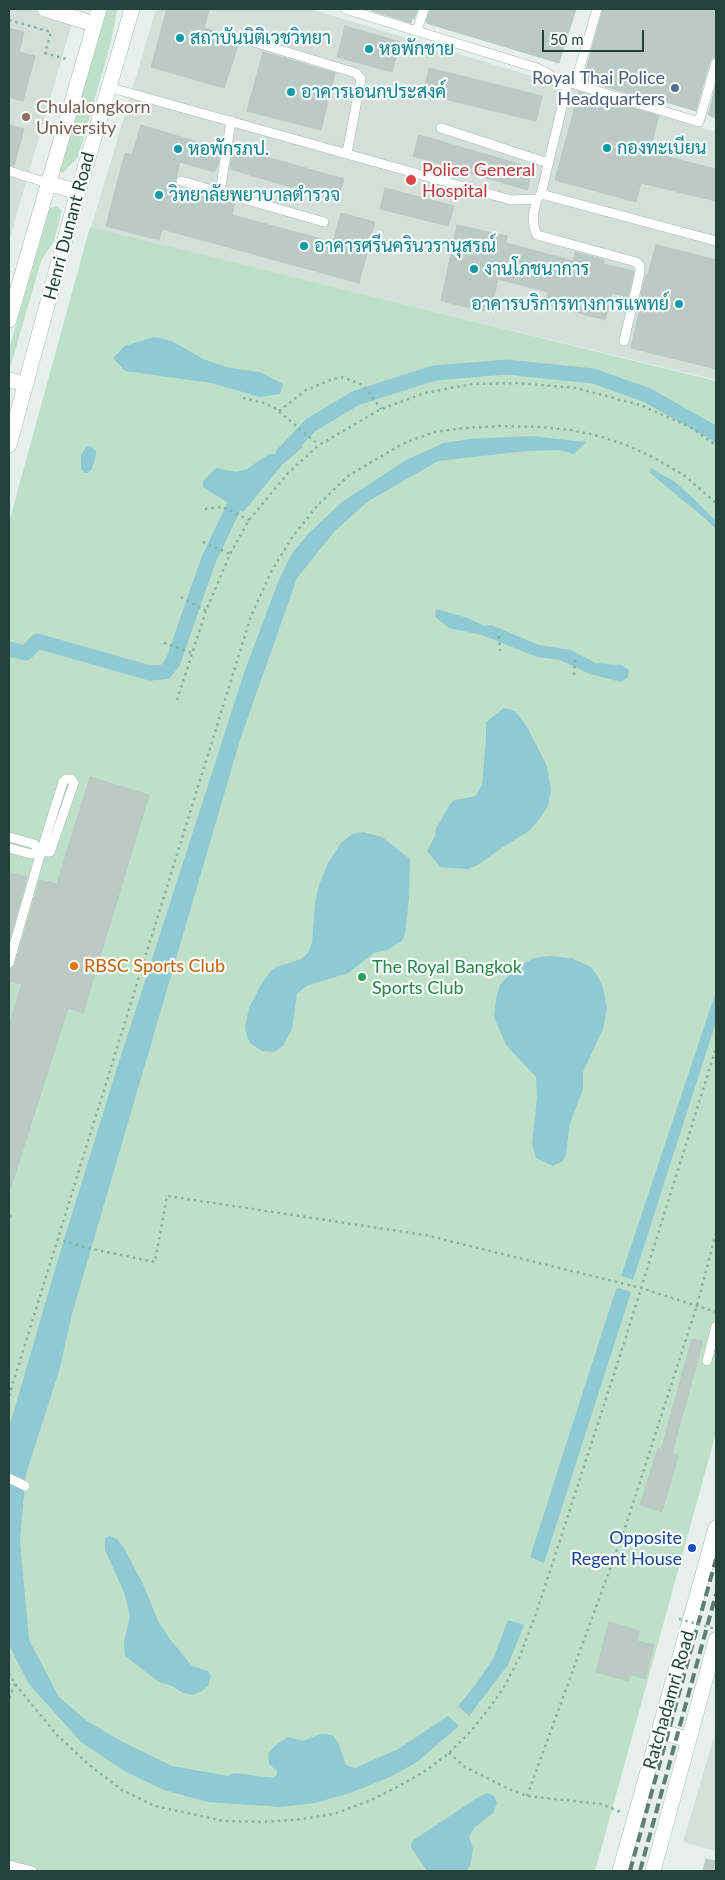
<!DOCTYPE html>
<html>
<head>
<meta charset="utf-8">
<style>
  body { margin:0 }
  #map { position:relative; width:725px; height:1880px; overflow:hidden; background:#e6efeb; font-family:Lato,sans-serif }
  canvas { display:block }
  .frame { position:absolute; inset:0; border:10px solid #24423a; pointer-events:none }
  .scale { position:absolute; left:542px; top:30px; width:102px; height:22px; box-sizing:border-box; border:2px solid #24423a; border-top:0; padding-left:6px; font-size:15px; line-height:18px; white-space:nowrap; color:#24423a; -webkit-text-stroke:4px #f7fbf9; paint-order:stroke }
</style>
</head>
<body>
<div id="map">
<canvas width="725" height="1880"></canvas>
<div class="frame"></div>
<div class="scale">50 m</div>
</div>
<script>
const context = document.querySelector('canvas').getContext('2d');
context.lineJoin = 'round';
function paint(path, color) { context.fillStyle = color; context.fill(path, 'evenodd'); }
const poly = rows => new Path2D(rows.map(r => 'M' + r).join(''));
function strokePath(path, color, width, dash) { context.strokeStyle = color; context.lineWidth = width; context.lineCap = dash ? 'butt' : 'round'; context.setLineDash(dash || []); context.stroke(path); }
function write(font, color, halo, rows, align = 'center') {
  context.font = font + ' Lato,Sarabun,sans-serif'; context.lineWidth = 4.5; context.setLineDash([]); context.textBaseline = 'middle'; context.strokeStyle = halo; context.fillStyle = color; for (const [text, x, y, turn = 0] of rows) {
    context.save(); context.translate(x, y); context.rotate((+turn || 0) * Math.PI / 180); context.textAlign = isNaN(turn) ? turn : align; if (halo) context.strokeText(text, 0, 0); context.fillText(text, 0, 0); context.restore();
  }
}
const built = poly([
  [9,9,76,9,9,241],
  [156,9,311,9,716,132,716,380,91,228],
  [716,1730,716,1851,683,1842]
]);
const green = poly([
  [107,9,117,9,111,42,78,157,63,173,60,172,59,167],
  [56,206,62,210,54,241,41,261,11,365,9,365,9,349,50,208],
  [90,227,716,381,716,1433,595,1871,9,1871,9,522]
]);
const water = poly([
  [154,337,172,341,203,359,230,368,260,372,283,384,280,394,260,397,211,383,125,371,113,358,125,346],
  [531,436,586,442,574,454,559,450,527,451,438,461,367,502,334,532,297,578,240,740,72,1314,59,1371,26,1474,20,1540,29,1640,59,1697,87,1721,121,1741,172,1766,228,1776,234,1773,274,1778,277,1774,277,1771,269,1764,268,1753,276,1745,288,1737,304,1741,320,1734,326,1734,333,1736,338,1742,346,1765,355,1768,398,1749,448,1716,459,1726,417,1762,390,1777,350,1793,315,1803,280,1807,208,1802,164,1790,126,1772,81,1742,29,1684,9,1645,9,1428,59,1256,117,1068,245,670,278,582,291,555,308,534,342,502,406,460,444,443,469,439],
  [294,439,303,447,282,465,243,512,203,487,203,481,216,468,236,472,247,469,269,454,279,454],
  [90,446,96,451,96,455,92,469,88,473,85,473,81,469,81,455,86,447],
  [651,468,675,482,694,499,716,521,716,530,707,520,650,473],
  [436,609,468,618,484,626,491,625,539,645,570,650,596,663,621,665,629,670,628,677,621,682,590,674,560,660,537,657,482,635,449,628,435,617],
  [504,708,515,711,527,727,547,766,551,789,548,806,538,821,529,831,503,847,476,866,468,869,440,867,427,851,435,836,436,829,450,804,454,800,476,796,482,785,486,740,486,722],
  [363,832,382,837,410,859,409,899,405,934,402,941,387,950,374,953,348,973,306,986,297,994,292,1029,283,1046,274,1052,262,1051,250,1043,247,1037,245,1027,249,1008,262,983,270,972,276,967,301,959,308,953,312,943,315,903,319,885,328,863,341,843,352,834],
  [549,956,571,958,591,967,598,977,603,988,607,1008,603,1029,583,1072,583,1089,570,1123,566,1154,563,1161,553,1166,536,1158,532,1144,537,1098,536,1077,506,1045,494,1017,496,999,500,985,509,975,521,965,534,958],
  [716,991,716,1022,633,1280,621,1276],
  [619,1288,631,1292,544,1563,530,1557,616,1289],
  [110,1536,117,1539,124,1548,143,1584,158,1621,169,1638,192,1666,208,1671,211,1676,208,1686,202,1691,192,1695,183,1693,172,1686,159,1682,125,1656,124,1642,130,1616,124,1592,105,1550,105,1538],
  [508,1620,524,1625,508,1665,469,1716,458,1706,476,1684,493,1659],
  [487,1793,494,1796,497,1803,493,1813,474,1828,469,1837,473,1848,471,1863,467,1871,427,1871,411,1847,412,1841,477,1798]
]);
const canal = poly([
  [283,454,311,425,356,398,434,373,507,367,593,376,647,395,716,434],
  [9,649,26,653,37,641,150,673,165,672,173,662,208,561,236,502,246,492]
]);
const building = poly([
  [167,9,209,9,204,28,240,39,224,88,151,67,167,9],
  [372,9,418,9,414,19,412,18,411,23,372,11,372,9],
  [430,9,576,9,559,63,426,23,430,9],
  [603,9,716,9,716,57,712,58,710,61,696,111,663,101,662,104,583,80,603,9],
  [345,26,400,42,392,72,337,57,345,26],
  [9,28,24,32,19,52,35,56,23,101,9,97,9,28],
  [263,52,335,73,321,130,247,111,263,52],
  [429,68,542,96,536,121,423,94,429,68],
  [716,85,716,118,708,115,716,85],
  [579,92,659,116,649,152,716,169,716,201,641,183,636,202,555,180,579,92],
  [9,125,24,129,14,166,9,165,9,125],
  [141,125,220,149,218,166,214,172,180,162,174,187,235,203,232,215,333,242,341,213,375,222,359,283,162,229,159,240,106,226,125,153,132,155,141,125],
  [419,135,533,168,527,190,413,156,419,135],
  [235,148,344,179,337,201,230,169,232,153,235,148],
  [385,188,454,206,448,226,380,209,385,188],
  [457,225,507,236,506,243,573,261,575,252,604,260,603,264,634,271,628,297,612,293,605,320,545,304,548,292,498,279,491,312,441,301,457,225],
  [656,245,716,260,716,369,631,348,642,300,640,300,646,275,648,275,656,245],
  [90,777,149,795,83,1013,68,1008,11,1187,9,1187,9,1026,22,984,9,981,9,969,13,968,15,965,40,880,57,884,90,777],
  [9,872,27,877,9,941,9,872],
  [692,1339,703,1341,672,1453,678,1456,662,1512,640,1505,658,1448,661,1450,692,1339],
  [609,1622,639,1631,637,1641,654,1645,645,1679,630,1674,628,1681,596,1672,609,1622],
  [706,1859,716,1861,716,1871,703,1871,706,1859]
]);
const path = poly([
  [9,20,51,32,45,53,66,59],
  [243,398,264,403,276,409,319,445],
  [279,411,306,390,333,379,342,377,363,385,381,409],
  [205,509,223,507,249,520],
  [203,542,230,554],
  [181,597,206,611],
  [499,636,500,651],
  [164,643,192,653],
  [574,675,575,660],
  [177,700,206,611,230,554,249,520,288,473,319,445,381,409,425,393,472,384,518,383,576,388,640,405,690,427,716,445],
  [9,1216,13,1217],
  [57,1239,92,1249,155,1262,167,1196,425,1235,641,1288,716,1312],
  [9,1396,251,616,271,572,293,536,318,505,348,476,402,444,434,432,464,428,499,426,540,427,571,430,599,436,629,446,656,459,685,476,716,503],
  [9,1673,15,1684,57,1735,88,1764,122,1790,155,1806,224,1821,265,1822,302,1819,334,1814,369,1801,399,1786,427,1770,449,1753,471,1731,490,1707,504,1687,519,1658,536,1614,624,1343,716,1048],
  [9,1698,15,1684],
  [449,1753,465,1767,509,1789,527,1796,601,1804,623,1813],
  [527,1796,626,1525,697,1305,716,1233]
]);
const lane = poly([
  [345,9,537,68,550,75,559,85,568,82],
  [417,30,424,9],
  [254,42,356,73,361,79,347,153],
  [575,84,597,9],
  [108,87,511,200,537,199,541,194,568,82,699,122,716,63],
  [441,128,548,163],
  [9,171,48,183],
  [181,181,324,222],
  [220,193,231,121],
  [541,194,716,241],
  [537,199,533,215,534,227,537,235,636,262,640,266,640,272,624,341],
  [9,837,34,844,41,852],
  [9,848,31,854,41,852,50,852,74,783,71,779,66,779,63,782,41,852,9,963],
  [707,1361,716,1326],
  [9,1478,25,1486],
  [9,1865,32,1871]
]);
const street = poly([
  [45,9,94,24]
]);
const secondary = poly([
  [48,183,78,192],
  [9,320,99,9],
  [9,380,26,384],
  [9,445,78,192,132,9],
  [660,1731,689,1740],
  [620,1871,716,1528],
  [653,1871,716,1640]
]);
const rail = poly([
  [630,1871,716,1559],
  [640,1871,716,1594]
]);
const pathBridge = poly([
  [679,1619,716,1629]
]);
const markers = [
  [180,38,5,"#0f9aa8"],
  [369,49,5,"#0f9aa8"],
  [675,88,5,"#5c6f8a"],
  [291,92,5,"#0f9aa8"],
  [26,117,5,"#8d6e63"],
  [607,148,5,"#0f9aa8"],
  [178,149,5,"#0f9aa8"],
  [411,180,6,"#e0444e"],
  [159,195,5,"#0f9aa8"],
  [304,246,5,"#0f9aa8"],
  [474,269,5,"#0f9aa8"],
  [679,304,5,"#0f9aa8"],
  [74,966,5,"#e8710a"],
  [362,977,5,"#2e9e5b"],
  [692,1548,5,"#1a4fb4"]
];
const cultureNames = [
  ["สถาบันนิติเวชวิทยา",190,38],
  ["หอพักชาย",379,49],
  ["อาคารเอนกประสงค์",301,92],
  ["กองทะเบียน",617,148],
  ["หอพักรภป.",188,149],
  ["วิทยาลัยพยาบาลตำรวจ",169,195],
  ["อาคารศรีนครินวรานุสรณ์",314,246],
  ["งานโภชนาการ",484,269],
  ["อาคารบริการทางการแพทย์",669,304,"right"]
];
const serviceNames = [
  ["Royal Thai Police",665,78],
  ["Headquarters",665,99]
];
const educationNames = [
  ["Chulalongkorn",36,107],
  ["University",36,128]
];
const healthNames = [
  ["Police General",422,170],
  ["Hospital",422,191]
];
const streetNames = [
  ["Henri Dunant Road",69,226,-75],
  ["Ratchadamri Road",669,1700,-74]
];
const foodNames = [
  ["RBSC Sports Club",84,966]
];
const leisureNames = [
  ["The Royal Bangkok",372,967],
  ["Sports Club",372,988]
];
const transitNames = [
  ["Opposite",682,1538],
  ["Regent House",682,1559]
];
paint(built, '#d4dfda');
paint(green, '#bfe0c8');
paint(water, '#8ec9d4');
strokePath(canal, '#8ec9d4', 15);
paint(building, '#bbcac4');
strokePath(building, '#b8c9c2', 1);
strokePath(lane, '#a8b8b2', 10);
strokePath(street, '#a8b8b2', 16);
strokePath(secondary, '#a4bbb3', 16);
strokePath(path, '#86b3a5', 2.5, [2.5, 4]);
strokePath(lane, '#fff', 9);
strokePath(street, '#fff', 15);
strokePath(secondary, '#fff', 15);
strokePath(rail, '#5f7d75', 4, [10, 5]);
strokePath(pathBridge, '#86b3a5', 2.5, [2.5, 4]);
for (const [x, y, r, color] of markers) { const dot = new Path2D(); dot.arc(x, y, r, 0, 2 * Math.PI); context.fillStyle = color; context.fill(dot); strokePath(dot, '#f7fbf9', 2); }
write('18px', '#0d838f', '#f7fbf9', cultureNames, 'left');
write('18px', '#4e5e75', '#f7fbf9', serviceNames, 'right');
write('18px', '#785e54', '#f7fbf9', educationNames, 'left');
write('18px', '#be3a42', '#f7fbf9', healthNames, 'left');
write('18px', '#24423a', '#f7fbf9', streetNames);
write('18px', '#c56008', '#f7fbf9', foodNames, 'left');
write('18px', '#27864d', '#f7fbf9', leisureNames, 'left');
write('18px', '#164399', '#f7fbf9', transitNames, 'right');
</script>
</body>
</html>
